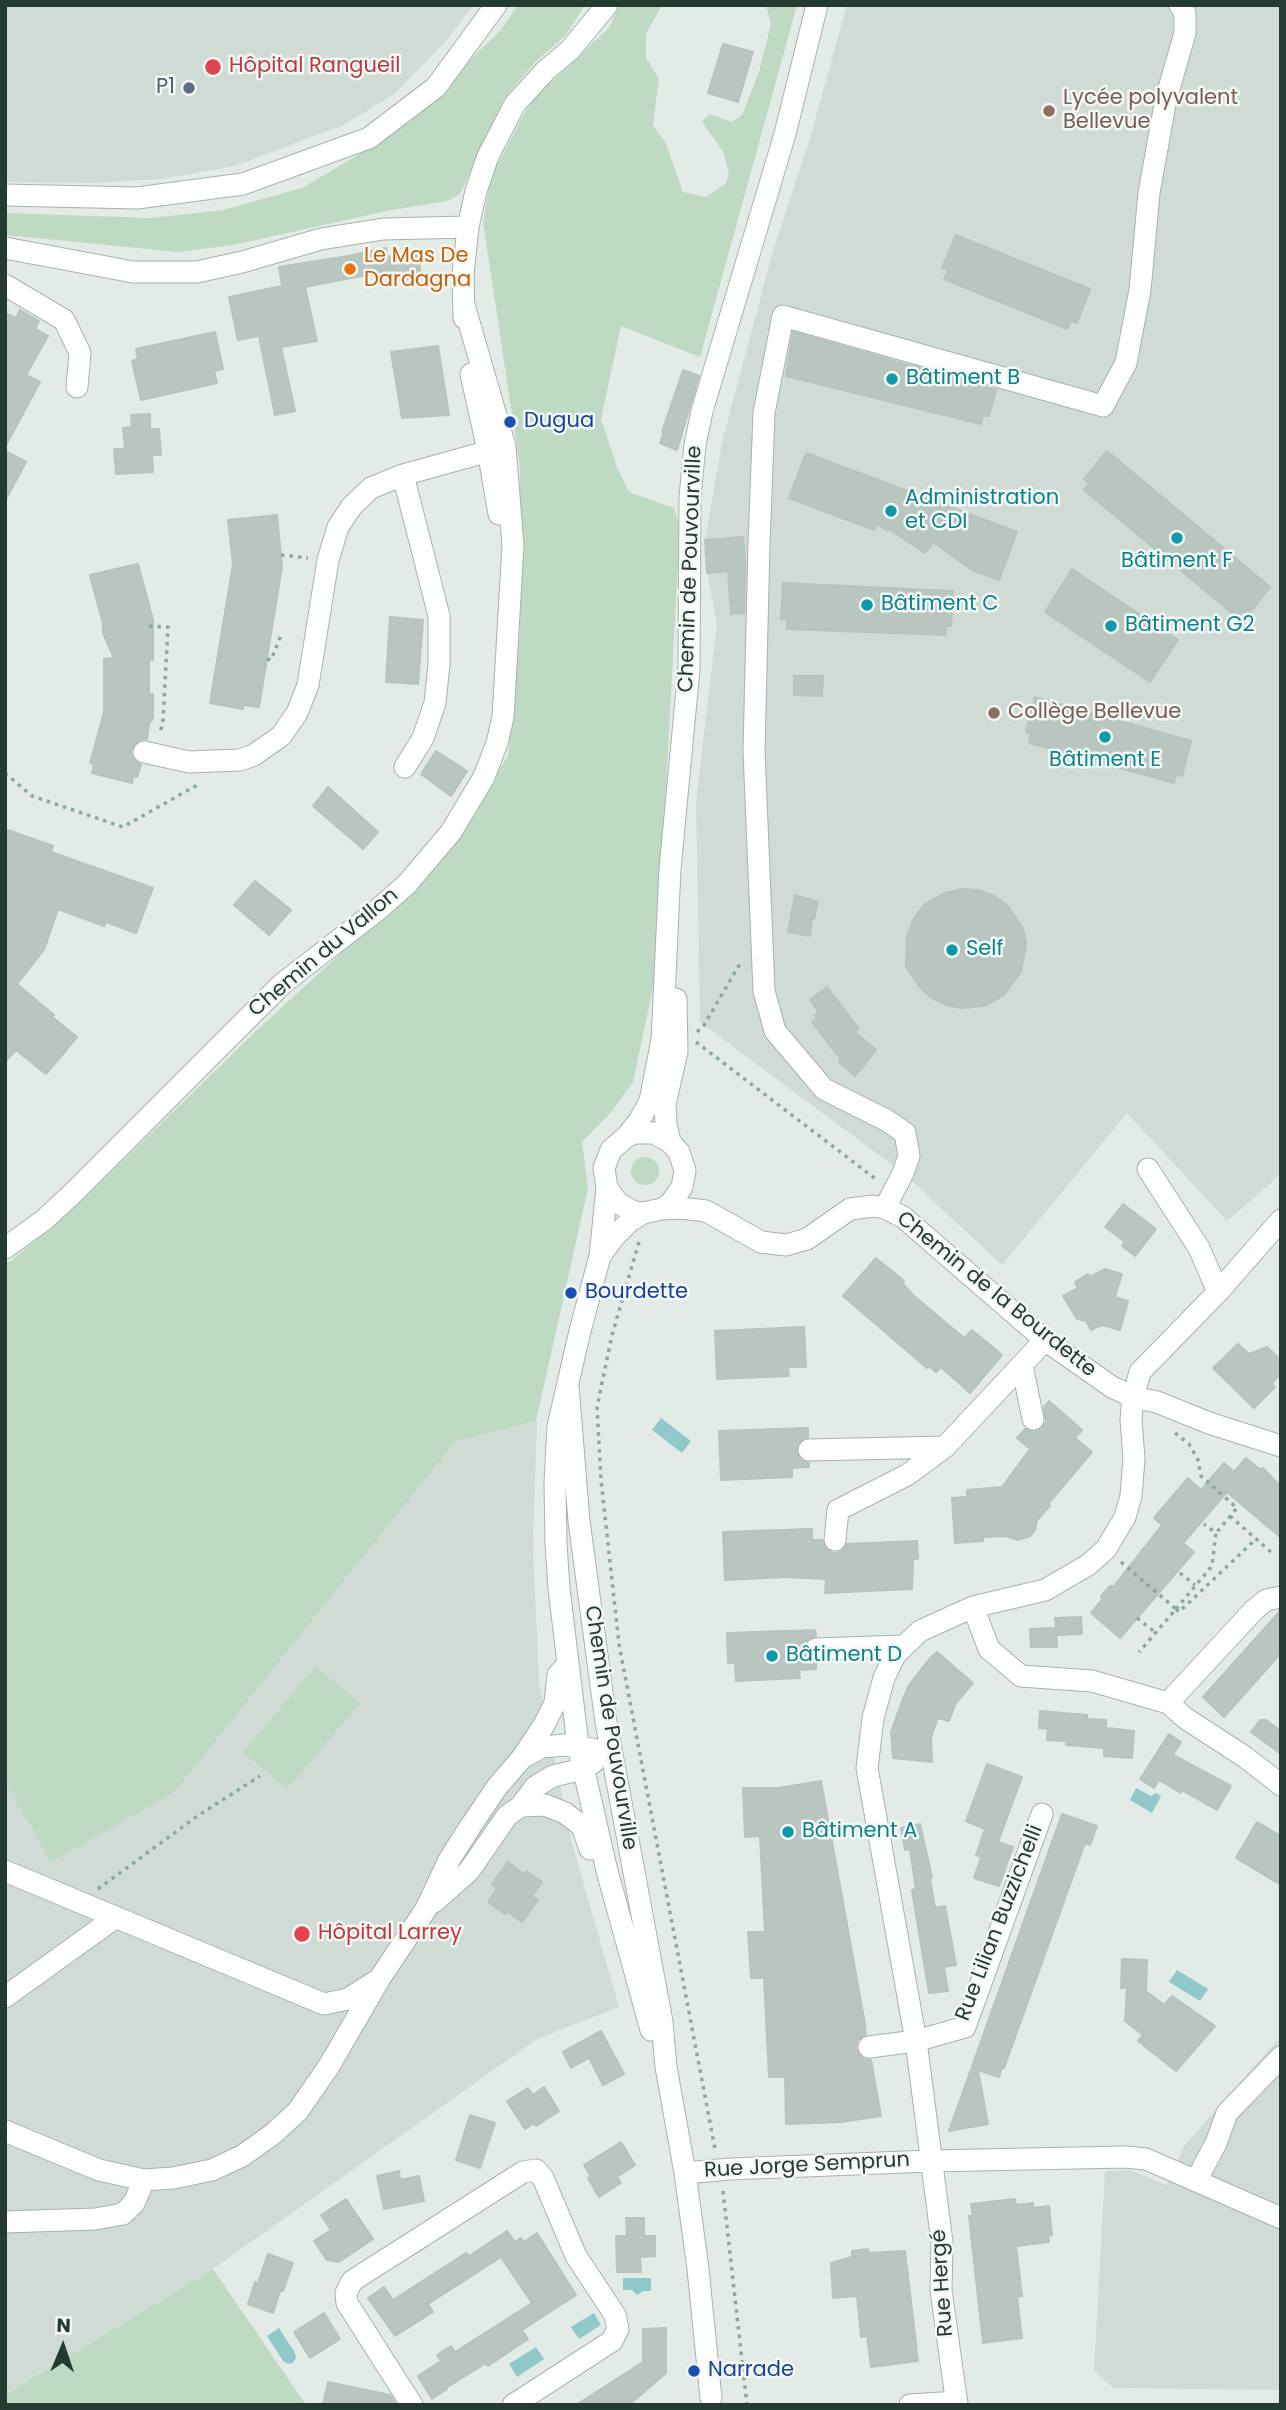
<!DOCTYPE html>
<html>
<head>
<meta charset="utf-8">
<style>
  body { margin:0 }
  #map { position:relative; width:1286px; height:2410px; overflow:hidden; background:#e3ebe6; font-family:Poppins,sans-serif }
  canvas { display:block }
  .frame { position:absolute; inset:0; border:7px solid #243b32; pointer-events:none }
  .north { position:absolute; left:28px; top:2312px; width:70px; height:70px; -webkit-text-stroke:5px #f3f8f5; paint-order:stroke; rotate:2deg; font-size:19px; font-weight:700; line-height:28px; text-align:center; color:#243b32 }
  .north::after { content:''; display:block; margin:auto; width:24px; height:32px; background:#243b32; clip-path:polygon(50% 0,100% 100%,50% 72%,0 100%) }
</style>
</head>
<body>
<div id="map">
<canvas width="1286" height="2410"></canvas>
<div class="frame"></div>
<div class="north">N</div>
</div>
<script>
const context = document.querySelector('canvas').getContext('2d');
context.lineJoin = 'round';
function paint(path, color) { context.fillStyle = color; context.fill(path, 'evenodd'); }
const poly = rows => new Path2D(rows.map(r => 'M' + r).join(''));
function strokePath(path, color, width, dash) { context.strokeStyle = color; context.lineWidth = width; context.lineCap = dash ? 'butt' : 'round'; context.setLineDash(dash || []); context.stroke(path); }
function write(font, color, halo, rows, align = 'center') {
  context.font = font + ' Poppins,sans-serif'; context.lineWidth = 5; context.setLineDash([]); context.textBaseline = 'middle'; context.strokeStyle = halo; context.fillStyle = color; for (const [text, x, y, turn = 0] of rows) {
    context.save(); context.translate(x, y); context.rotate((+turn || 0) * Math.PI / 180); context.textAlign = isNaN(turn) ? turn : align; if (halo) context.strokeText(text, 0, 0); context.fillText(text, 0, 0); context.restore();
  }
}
const built = poly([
  [5,5,474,5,447,40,394,94,344,125,235,166,161,179,93,183,5,182],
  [847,5,1281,5,1281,1174,1227,1221,1127,1113,1002,1265,903,1173,700,1022,696,802,717,623,707,573,705,540,723,438,773,251,810,138],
  [537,1421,533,1545,539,1683,572,1843,619,2007,537,2039,213,2269,5,2395,5,1781,51,1861,175,1792,456,1441],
  [1281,2036,1281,2390,1114,2388,1094,2371,1105,2171,1130,2170,1167,2185,1184,2146]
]);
const green = poly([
  [518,5,585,5,566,35,535,62,504,99,460,194,447,201,391,210,233,245,178,252,5,235,5,213,151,218,223,210,302,188,393,134,501,30],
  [619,5,662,5,646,34,646,58,659,78,653,125,666,144,683,192,706,197,725,184,729,174,723,151,702,122,709,114,732,122,742,115,759,72,771,24,766,5,797,5,700,357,621,326,601,419,617,467,629,492,674,508,680,526,656,973,633,1082,612,1111,582,1142,588,1188,536,1421,456,1441,175,1792,51,1862,5,1781,5,1263,11,1261,80,1202,254,1033,440,862,508,756,520,631,520,467,483,222,491,176,532,100,609,28],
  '631 1171a14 14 0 1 1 28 0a14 14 0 1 1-28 0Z',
  [316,1666,360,1704,287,1789,243,1752],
  [213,2269,306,2405,5,2405,5,2395]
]);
const water = poly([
  [661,1418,691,1441,682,1453,652,1430],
  [1136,1788,1151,1796,1156,1793,1161,1796,1152,1813,1130,1800],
  [1177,1970,1208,1989,1200,2001,1169,1982],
  [623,2278,651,2278,651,2291,643,2291,637,2295,632,2290,623,2290],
  [594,2313,601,2325,579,2339,571,2327],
  [279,2328,295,2353,296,2358,293,2363,288,2364,283,2361,267,2336],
  [536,2347,544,2359,517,2377,509,2364]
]);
const building = poly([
  [723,44,753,52,738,102,708,93,723,44],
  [956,235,1090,289,1077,323,1071,321,1067,329,944,279,948,270,942,268,956,235],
  [386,248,387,257,418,252,421,277,389,282,387,271,305,287,317,341,281,347,295,411,275,415,259,336,238,340,229,297,282,286,279,267,348,256,386,248],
  [20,310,39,321,35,329,48,336,26,375,40,382,5,447,5,313,16,318,20,310],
  [215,332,223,369,214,371,217,383,141,400,132,361,138,359,136,349,215,332],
  [793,332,996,390,989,416,983,416,981,424,786,376,793,332],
  [438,346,449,415,402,418,391,352,438,346],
  [683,370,699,376,677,450,660,443,664,433,662,432,683,370],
  [150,414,150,429,159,429,161,455,152,455,153,472,116,474,114,449,125,449,123,428,132,427,131,415,150,414],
  [5,451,26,462,5,501,5,451],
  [1107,451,1270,587,1248,615,1243,611,1238,618,1084,490,1089,483,1084,479,1107,451],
  [806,453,1017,532,999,580,972,570,933,542,925,553,889,529,888,531,877,524,874,530,789,498,806,453],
  [277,515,282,567,259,707,243,705,243,709,210,703,233,564,228,520,277,515],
  [743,537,745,562,744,613,731,614,728,571,707,573,705,540,743,537],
  [138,564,153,620,153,660,149,659,149,694,153,694,153,718,149,724,147,739,139,740,131,749,132,757,141,765,137,777,133,776,132,783,92,773,94,764,90,763,104,712,104,659,114,658,103,633,103,624,90,575,138,564],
  [1072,569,1178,640,1150,682,1045,612,1072,569],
  [783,583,953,591,951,626,946,626,946,635,787,629,787,619,781,619,783,583],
  [390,617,423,620,418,684,386,682,390,617],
  [794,676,823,676,822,696,794,695,794,676],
  [1035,697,1191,741,1182,776,1176,774,1174,783,1029,743,1031,734,1026,732,1035,697],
  [436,751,467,771,451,796,421,774,436,751],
  [328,787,378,832,363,849,313,806,328,787],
  [5,829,53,846,51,852,153,888,136,933,106,922,104,926,58,909,44,950,17,984,54,1015,52,1017,77,1037,46,1074,16,1050,5,1062,5,829],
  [255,881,291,910,269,935,234,905,255,881],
  [964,889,978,890,994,896,1008,906,1023,929,1026,943,1021,972,1004,995,984,1006,962,1008,949,1006,934,999,921,989,906,967,907,936,914,918,925,904,944,893,964,889],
  [795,895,818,902,814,919,812,919,810,936,788,932,795,895],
  [827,987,859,1029,855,1032,876,1050,855,1076,839,1062,841,1060,812,1022,817,1018,815,1015,819,1012,810,1000,827,987],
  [1123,1204,1156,1229,1135,1256,1122,1246,1125,1242,1105,1227,1123,1204],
  [876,1258,904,1281,902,1283,914,1296,957,1332,965,1338,972,1330,1002,1355,970,1393,941,1367,936,1372,929,1366,927,1368,843,1296,876,1258],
  [1105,1269,1122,1274,1115,1297,1128,1301,1120,1330,1102,1325,1091,1330,1086,1321,1077,1319,1063,1296,1078,1288,1075,1282,1088,1274,1090,1277,1105,1269],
  [804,1327,806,1367,788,1367,789,1376,717,1379,715,1331,804,1327],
  [1238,1344,1249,1354,1267,1347,1281,1360,1281,1374,1272,1383,1275,1387,1254,1408,1213,1368,1238,1344],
  [1049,1401,1082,1430,1075,1438,1092,1452,1048,1504,1050,1506,1037,1520,1035,1530,1030,1536,1018,1540,1006,1536,983,1537,983,1541,955,1543,952,1498,967,1497,967,1490,1002,1487,1030,1449,1017,1438,1025,1429,1035,1432,1042,1428,1046,1422,1044,1407,1049,1401],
  [808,1428,808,1437,798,1443,796,1451,802,1461,809,1463,809,1467,792,1468,792,1477,721,1480,719,1431,808,1428],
  [1246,1458,1259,1469,1263,1468,1281,1487,1281,1538,1227,1492,1183,1543,1194,1552,1120,1638,1091,1613,1102,1600,1101,1596,1110,1586,1114,1586,1162,1525,1154,1518,1188,1478,1201,1490,1224,1463,1234,1472,1246,1458],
  [812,1529,812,1540,822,1540,827,1550,833,1553,841,1552,847,1544,917,1541,918,1559,913,1559,912,1589,825,1593,826,1579,787,1577,725,1580,723,1532,812,1529],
  [1281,1610,1281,1653,1224,1717,1203,1697,1281,1610],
  [1081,1617,1082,1634,1057,1635,1056,1629,1057,1647,1031,1647,1030,1629,1056,1628,1055,1618,1081,1617],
  [815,1630,816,1636,809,1638,803,1649,805,1656,816,1662,816,1669,799,1670,800,1678,736,1681,735,1663,728,1663,727,1633,815,1630],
  [937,1652,973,1683,956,1703,949,1721,938,1718,931,1737,932,1762,893,1758,891,1732,901,1704,909,1685,930,1658,937,1652],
  [1040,1711,1087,1715,1087,1719,1106,1720,1106,1728,1134,1731,1132,1758,1104,1756,1104,1748,1066,1745,1066,1741,1047,1740,1048,1729,1039,1728,1040,1711],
  [1260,1720,1266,1720,1281,1731,1281,1754,1251,1732,1260,1720],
  [1169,1734,1181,1742,1173,1755,1231,1786,1217,1810,1182,1790,1181,1793,1159,1780,1154,1788,1140,1779,1169,1734],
  [987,1764,1022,1777,998,1842,1013,1847,999,1886,974,1878,981,1857,976,1855,985,1829,966,1821,987,1764],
  [821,1781,865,2024,866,2034,857,2041,856,2049,863,2059,871,2060,881,2116,841,2122,786,2124,785,2077,769,2077,764,1978,751,1978,748,1932,765,1932,760,1836,745,1837,743,1788,779,1788,821,1781],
  [1062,1814,1097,1826,1090,1845,1085,1843,1004,2068,1002,2067,999,2077,978,2070,988,2124,949,2131,1062,1814],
  [1257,1822,1281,1836,1281,1885,1236,1858,1257,1822],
  [920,1824,932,1877,930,1878,935,1908,945,1906,956,1965,944,1967,948,1991,929,1993,912,1890,916,1889,910,1849,905,1850,901,1828,920,1824],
  [508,1862,524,1874,526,1871,542,1882,532,1896,538,1900,522,1922,507,1911,505,1914,488,1902,497,1888,492,1884,508,1862],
  [1122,1959,1147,1960,1146,1991,1164,2005,1172,1996,1215,2026,1176,2071,1138,2041,1143,2035,1125,2021,1127,1988,1121,1988,1122,1959],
  [601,2031,624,2074,603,2085,589,2058,571,2068,563,2052,601,2031],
  [544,2087,559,2111,536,2126,534,2123,525,2129,507,2101,528,2088,533,2095,544,2087],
  [470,2115,495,2123,480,2168,456,2160,470,2115],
  [621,2142,635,2165,617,2177,621,2183,599,2197,588,2178,591,2177,584,2165,621,2142],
  [399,2171,400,2180,419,2176,424,2201,384,2209,377,2176,399,2171],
  [346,2199,373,2239,339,2262,327,2260,314,2241,331,2230,321,2215,346,2199],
  [1015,2199,1016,2205,1033,2203,1033,2208,1049,2206,1052,2235,1048,2236,1049,2242,1016,2246,1022,2296,1017,2297,1022,2338,983,2343,969,2216,973,2216,971,2204,1015,2199],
  [626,2218,644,2218,644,2236,655,2236,655,2256,640,2257,641,2272,617,2272,616,2236,627,2236,626,2218],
  [507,2231,515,2242,521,2238,524,2242,537,2233,576,2295,522,2330,528,2339,488,2366,486,2363,446,2388,447,2389,432,2399,418,2376,441,2361,437,2355,451,2346,455,2352,532,2303,501,2257,428,2304,433,2312,395,2336,368,2298,384,2287,393,2300,466,2253,469,2256,507,2231],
  [868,2249,869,2253,905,2251,918,2361,871,2367,867,2336,861,2337,857,2296,833,2298,831,2263,852,2257,852,2251,868,2249],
  [268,2254,293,2263,283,2291,280,2291,273,2313,248,2304,255,2282,258,2283,268,2254],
  [324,2313,340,2339,310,2358,294,2332,324,2313],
  [666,2328,666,2373,629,2405,576,2405,643,2362,643,2329,666,2328],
  [328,2382,390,2395,396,2405,323,2405,328,2382]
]);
const path = poly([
  [281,555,308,558],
  [149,626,168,627,163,720,160,734],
  [267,659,271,660,282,633],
  [5,773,32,796,123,827,199,784],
  [697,1032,704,1025,741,962],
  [696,1042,877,1180],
  [639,1242,612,1335,597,1407,601,1480,619,1644,715,2149],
  [1175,1433,1189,1444,1198,1460,1201,1476,1237,1508,1216,1533],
  [1230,1516,1271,1552],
  [1121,1562,1176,1609,1139,1652],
  [1180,1573,1195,1585],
  [1176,1609,1179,1612,1256,1539],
  [1176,1609,1212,1566,1216,1533,1204,1524],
  [1137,1618,1156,1633],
  [98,1889,196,1817,260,1776],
  [723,2191,747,2405]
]);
const minor = poly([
  [5,195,137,198,243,184,369,138,436,87,496,5],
  [5,248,133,272,197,272,242,262,321,239,383,229,468,227],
  [5,285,64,320,80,353,77,387],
  [464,318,463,275,468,227,476,191,488,156,515,104,546,70,570,50,607,5],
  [471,374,488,450,499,514],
  [403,475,439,616,439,664,435,703,423,738,405,767],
  [144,752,189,762,240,760,254,755,281,736,297,713,308,685,328,560,338,527,352,506,371,488,403,475,500,448],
  [626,1137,635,1133,654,1133,670,1142,679,1152,685,1171,682,1187,670,1204,662,1209,643,1213,634,1212,618,1203,607,1188,604,1168,611,1150,626,1137,639,1121,650,1101,662,1040,670,869,689,669,690,497,695,445,702,411,785,134,817,5],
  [670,1142,666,1124,665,1104,677,1052,676,999],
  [1148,1169,1199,1248,1218,1292],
  [607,1188,600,1256,580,1331,558,1426,555,1483,556,1544,559,1589,578,1745,607,1871,651,2030],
  [885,1208,903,1173,909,1156,905,1133,886,1120,824,1089,775,1031,764,991,754,751,759,544,764,413,783,316,1103,406,1126,363,1140,290,1149,193,1166,99,1185,33,1185,13,1180,5],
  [662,1209,681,1208,706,1211,761,1242,786,1245,807,1239,850,1209,873,1206,885,1208,903,1217,1045,1340,1112,1387,1133,1397,1157,1402,1209,1423,1281,1446],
  [5,1248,44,1220,74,1192,282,984,375,912,407,884,451,832,484,777,497,743,503,717,513,545,505,447,464,305],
  [600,1256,614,1237,630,1221,643,1213],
  [1022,1365,1033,1419],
  [568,1386,579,1521,606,1722,662,2022,666,2067,685,2173,698,2269,711,2398],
  [809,1450,945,1447],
  [835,1540,838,1510,907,1475,945,1447,1045,1340],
  [973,1607,989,1649,1021,1676,1092,1681,1168,1703,1185,1718,1245,1757,1281,1785],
  [816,1649,903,1646],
  [1168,1703,1254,1610,1266,1600,1281,1597],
  [524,1755,544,1725,555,1703,558,1675,566,1666],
  [521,1806,545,1805,565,1813,582,1826,590,1849],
  [5,1871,324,2004,348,1999,376,1981],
  [434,1902,469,1871,507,1816,521,1806,535,1787,553,1776,583,1769,594,1762],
  [5,1997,116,1917],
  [869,2047,916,2041,965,2027,1042,1814],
  [5,2131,99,2170,144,2180,173,2178,212,2170,242,2156,273,2134,298,2111,329,2066,380,1978,426,1909,449,1860,470,1827,497,1787,522,1758,542,1747,564,1745,611,1752],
  [685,2173,730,2169,930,2161,1125,2157,1146,2159,1281,2218],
  [1196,2181,1216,2143,1227,2113,1281,2057],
  [5,2222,95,2219,123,2214,134,2203,144,2180],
  [412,2405,347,2303,346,2293,352,2281,523,2172,536,2170,543,2178,576,2256,615,2315,618,2329,612,2341,513,2405],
  [910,2405,957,2402],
  [957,2405,941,2290,942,2242,916,2041,867,1768,873,1718,884,1678,895,1655,920,1631,973,1607,1045,1590,1088,1565,1106,1549,1125,1517,1131,1496,1134,1459,1131,1419,1133,1397,1140,1372,1218,1292,1281,1220]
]);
const markers = [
  [213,67,9,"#e0444e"],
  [189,88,7,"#5c6f8a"],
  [1049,111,7,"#8d6e63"],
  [350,269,7,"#e8710a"],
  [892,379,7,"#0f9aa8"],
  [510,422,7,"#1a4fb4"],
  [891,511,7,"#0f9aa8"],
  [1177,538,7,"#0f9aa8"],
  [867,605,7,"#0f9aa8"],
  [1111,626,7,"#0f9aa8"],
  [994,713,7,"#8d6e63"],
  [1105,737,7,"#0f9aa8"],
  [952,950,7,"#0f9aa8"],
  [571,1293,7,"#1a4fb4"],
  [772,1656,7,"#0f9aa8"],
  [788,1832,7,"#0f9aa8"],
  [302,1934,9,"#e0444e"],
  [694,2371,7,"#1a4fb4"]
];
const healthNames = [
  ["Hôpital Rangueil",229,67],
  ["Hôpital Larrey",318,1934]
];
const serviceNames = [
  ["P1",175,88]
];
const educationNames = [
  ["Lycée polyvalent",1063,99],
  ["Bellevue",1063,123],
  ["Collège Bellevue",1008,713]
];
const foodNames = [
  ["Le Mas De",364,257],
  ["Dardagna",364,281]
];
const cultureNames = [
  ["Bâtiment B",906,379],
  ["Administration",905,499],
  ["et CDI",905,523],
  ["Bâtiment F",1177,562,"center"],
  ["Bâtiment C",881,605],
  ["Bâtiment G2",1125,626],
  ["Bâtiment E",1105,761,"center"],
  ["Self",966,950],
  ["Bâtiment D",786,1656],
  ["Bâtiment A",802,1832]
];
const transitNames = [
  ["Dugua",524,422],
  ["Bourdette",585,1293],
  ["Narrade",708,2371]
];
const streetNames = [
  ["Chemin de Pouvourville",691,569,-88],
  ["Chemin du Vallon",324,953,-40],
  ["Chemin de la Bourdette",996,1295,39],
  ["Chemin de Pouvourville",610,1728,81],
  ["Rue Lilian Buzzichelli",1000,1923,-69],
  ["Rue Jorge Semprun",807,2166,-3],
  ["Rue Hergé",943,2283,-94]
];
paint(built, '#d1dbd5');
paint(green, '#bedac2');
paint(water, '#91c8ca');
paint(building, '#b8c6bf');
strokePath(building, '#b6c4bc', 2);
strokePath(minor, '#a6b3ac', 23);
strokePath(path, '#87ab9b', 3.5, [3.5, 5]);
strokePath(minor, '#fff', 21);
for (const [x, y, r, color] of markers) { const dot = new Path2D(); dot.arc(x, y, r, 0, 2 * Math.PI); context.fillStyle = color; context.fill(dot); strokePath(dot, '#f3f8f5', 2.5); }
write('21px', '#be3a42', '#f3f8f5', healthNames, 'left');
write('21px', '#4e5e75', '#f3f8f5', serviceNames, 'right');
write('21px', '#785e54', '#f3f8f5', educationNames, 'left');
write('21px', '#c56008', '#f3f8f5', foodNames, 'left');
write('21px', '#0d838f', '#f3f8f5', cultureNames, 'left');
write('21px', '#164399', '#f3f8f5', transitNames, 'left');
write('21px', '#243b32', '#f3f8f5', streetNames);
</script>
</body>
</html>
